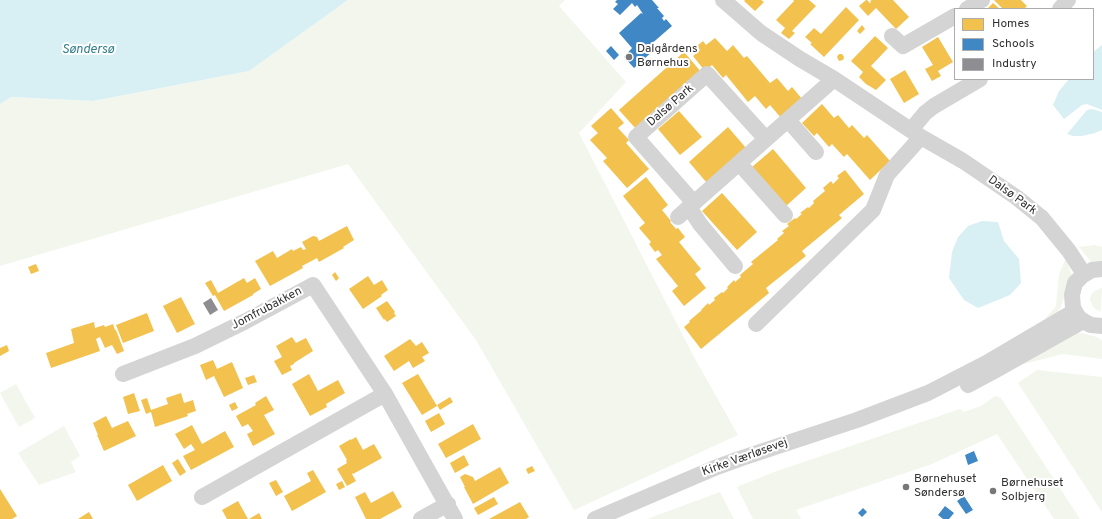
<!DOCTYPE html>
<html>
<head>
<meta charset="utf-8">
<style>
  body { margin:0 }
  #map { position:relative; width:1102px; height:519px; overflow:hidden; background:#fff; font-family:Overpass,sans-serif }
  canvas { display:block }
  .legend { position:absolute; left:954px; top:8px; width:140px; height:72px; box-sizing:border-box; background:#fff; border:1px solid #acacac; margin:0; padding:5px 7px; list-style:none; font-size:12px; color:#303030 }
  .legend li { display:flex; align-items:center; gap:8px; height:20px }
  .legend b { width:20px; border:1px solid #acacac }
</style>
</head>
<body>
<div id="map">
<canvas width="1102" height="519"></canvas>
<ul class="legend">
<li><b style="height:11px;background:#f2c14e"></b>Homes</li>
<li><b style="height:11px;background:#3f88c5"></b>Schools</li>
<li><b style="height:11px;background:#8d8d92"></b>Industry</li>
</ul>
</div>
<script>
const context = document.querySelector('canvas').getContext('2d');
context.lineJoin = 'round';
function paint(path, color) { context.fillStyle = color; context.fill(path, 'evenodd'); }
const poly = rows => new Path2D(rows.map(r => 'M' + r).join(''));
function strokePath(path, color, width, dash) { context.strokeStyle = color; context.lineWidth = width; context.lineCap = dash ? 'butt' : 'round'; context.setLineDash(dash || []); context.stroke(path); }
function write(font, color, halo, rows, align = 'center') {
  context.font = font + ' Overpass,sans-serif'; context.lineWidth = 4; context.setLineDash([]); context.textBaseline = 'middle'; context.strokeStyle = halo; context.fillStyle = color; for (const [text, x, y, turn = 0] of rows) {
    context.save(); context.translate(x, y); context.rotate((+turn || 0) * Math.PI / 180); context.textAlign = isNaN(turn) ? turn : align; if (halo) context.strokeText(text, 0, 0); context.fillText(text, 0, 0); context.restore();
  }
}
const green = poly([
  [348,0,565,0,559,6,626,82,579,133,694,357,738,435,574,510,476,340,348,164,0,266,0,104,11,97,93,101,249,71],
  [1095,245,1102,247,1102,265,1092,263,1079,247],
  [1066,258,1072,276,1060,309,1050,321,1045,319,1056,306,1059,274],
  [1101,288,1102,288,1101,311,1097,310,1093,307,1090,299,1091,295,1093,292],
  [1076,332,1094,336,1102,340,1102,359,1063,354,1008,368],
  [1037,370,1102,377,1102,512,1018,383],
  [16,384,35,418,19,427,0,393],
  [995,396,1001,398,1080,519,1054,519,997,434,932,464,796,510,801,519,753,519,737,487,777,471,960,409,964,412,981,406],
  [64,426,80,456,71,462,76,472,39,485,18,453],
  [720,492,734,519,647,519]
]);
const water = poly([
  [0,0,348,0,249,71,93,101,11,97,0,104],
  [1102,45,1102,110,1087,104,1082,105,1064,119,1053,105,1059,91,1069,79,1093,79,1093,52],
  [1092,109,1102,112,1102,130,1095,133,1082,136,1073,136,1067,134,1087,110],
  [982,221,998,222,1004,241,1019,259,1021,283,1010,295,978,308,964,300,949,278,952,252,958,237,968,226]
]);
const homes = poly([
  [745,0,761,0,764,2,755,11,744,1],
  [793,0,809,0,816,6,792,31,795,33,789,39,781,33,785,28,776,20,794,1],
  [866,0,867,0,870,3,871,3,870,1,872,0,893,0,909,17,896,29,876,8,868,16,859,6],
  [994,0,1021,0,1027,6,1024,9,1003,9],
  [993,3,1000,9,988,8],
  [846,7,859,20,824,57,810,44,812,43,805,37,814,28,821,34],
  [862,25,865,29,860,34,857,31],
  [875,36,888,48,871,66,886,80,876,90,866,84,859,77,863,72,851,61],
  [938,37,953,62,938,71,941,76,932,81,925,69,933,65,922,47],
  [715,38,727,51,733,45,744,58,747,56,770,83,777,78,788,91,792,87,803,100,782,119,770,105,766,109,755,96,748,102,726,75,723,78,712,65,705,71,693,56,700,50,697,46,703,41,706,45],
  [684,52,702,73,637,130,619,110],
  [839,54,842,54,844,57,843,60,839,61,837,57],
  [905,70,919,94,904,103,890,79],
  [822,104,834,118,838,115,849,128,852,125,864,138,867,135,890,161,870,180,847,154,844,157,832,144,829,147,817,133,814,136,802,123],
  [611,108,624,123,618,128,629,140,626,143,649,169,627,188,603,161,607,158,590,140,598,133,591,126],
  [679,111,702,137,680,155,658,129],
  [728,127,746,148,707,183,689,162],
  [773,149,806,188,786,206,752,167],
  [845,170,864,194,839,215,842,218,802,251,806,256,766,288,769,293,701,349,684,327,690,322,689,321,702,310,701,310,708,303,709,305,715,300,714,298,722,292,723,293,728,288,727,287,734,280,735,282,741,277,740,275,753,264,751,262,778,240,777,239,784,233,782,231,789,226,787,224,795,218,796,219,802,214,800,213,808,207,809,208,814,203,813,201,825,191,823,188,831,181,833,184,839,178,837,176],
  [646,177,668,205,662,210,671,221,670,222,676,229,678,228,685,237,679,242,701,269,695,274,706,288,684,306,672,291,678,286,656,259,662,255,658,250,655,252,649,244,651,242,639,228,645,223,623,196],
  [722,193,757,232,737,250,702,211],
  [347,226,354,240,343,247,344,248,319,262,317,258,302,266,303,268,270,286,255,261,273,251,277,258,292,249,293,251,301,247,303,250,306,249,302,242,313,236,317,237,319,241],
  [36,264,39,271,31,274,28,267],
  [335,272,339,278,336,281,332,275],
  [368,276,374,285,382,280,388,290,381,295,382,296,363,309,349,289],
  [244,278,247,283,255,278,261,289,253,294,253,295,224,311,215,295,213,296,205,283,211,280,218,293],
  [181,297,195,324,177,333,163,306],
  [387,301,395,312,394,313,396,316,387,322,385,319,384,320,376,308],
  [147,313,154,331,123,343,116,325],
  [94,322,95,328,104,325,105,327,113,324,115,330,116,330,124,351,117,354,112,345,105,348,100,337,96,339,100,351,51,368,46,353,74,343,71,329],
  [292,337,296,343,306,338,313,351,294,363,294,364,290,366,292,370,282,375,274,361,282,357,276,346],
  [410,339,416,346,422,342,429,353,422,357,425,361,413,368,409,361,394,371,384,356],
  [7,345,9,351,0,356,0,348],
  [213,360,217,369,232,362,243,388,224,397,214,376,206,380,200,365],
  [309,374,318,391,338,380,345,393,326,404,327,407,310,416,292,384],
  [418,374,437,406,422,415,402,383],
  [254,375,257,382,248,385,245,378],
  [134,393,140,411,128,414,123,397],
  [181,393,184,403,193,400,196,411,187,414,188,416,155,427,151,412,146,414,141,400,147,398,151,410,168,404,166,398],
  [266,396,274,410,264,415,275,434,253,446,247,434,253,431,248,424,242,427,236,416,256,405,255,403],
  [450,397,453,402,440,410,437,405],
  [235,402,238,408,232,411,229,405],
  [439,413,445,424,431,432,425,421],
  [106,416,112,428,128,421,136,436,104,451,97,435,98,435,93,423],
  [473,424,481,439,446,458,438,444],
  [192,425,202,444,225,431,234,447,191,470,183,456,195,450,191,444,184,449,175,434],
  [356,437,363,450,374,444,382,458,353,474,353,473,352,474,356,481,347,486,337,469,347,463,346,461,347,460,339,446,351,439,351,440],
  [464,455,469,465,455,473,450,463],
  [178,459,186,472,180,476,172,463],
  [163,465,172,481,137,501,128,485],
  [532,466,535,471,528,474,526,469],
  [500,467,509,483,473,504,464,487,465,487,460,477,465,474,473,477,475,481],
  [313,470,326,492,292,511,284,496,311,481,307,473],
  [276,480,283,492,276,496,269,483],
  [342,481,345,487,339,490,336,484],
  [0,489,17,516,12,519,0,519],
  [393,491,402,507,380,519,366,519,355,497,365,492,371,503],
  [494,497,498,504,478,515,474,508],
  [238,501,248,519,227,519,222,510],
  [520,502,529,517,526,519,489,519],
  [89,512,93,519,78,519],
  [259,513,262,519,249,519]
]);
const schools = poly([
  [617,0,652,0,659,8,657,8,664,16,662,18,664,21,666,19,672,26,649,46,654,50,634,68,624,57,632,48,619,33,641,13,643,14,637,5,635,7,632,3,620,15,613,9,618,4,615,2],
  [611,46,619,55,614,60,606,51],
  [974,451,978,461,968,465,965,455],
  [964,496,973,510,966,514,957,501],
  [945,506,954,513,949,519,943,519,938,515],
  [863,508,867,512,862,517,858,513]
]);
const industry = poly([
  [211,298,218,310,210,315,203,303]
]);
const minor = poly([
  [723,0,761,33,800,59,834,79,921,137,963,161,1016,197,1042,218,1069,251,1084,274],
  [967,9,982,0],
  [1060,9,1068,0],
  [892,36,903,46,955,16],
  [788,120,816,152],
  [911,130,925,113,934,106,980,79],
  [739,163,785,215],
  [694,203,636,137,707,74,766,139],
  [689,207,700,224,735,266],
  [678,217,834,79],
  [1102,269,1092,270,1082,276,1075,283,1072,295,1073,308,1079,318,1085,322,1091,325,1102,326],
  [756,324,873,210,887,175,921,137],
  [123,374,195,346,246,321,313,285,385,394,455,519],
  [968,385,996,370,1083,321],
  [202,497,385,394],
  [421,519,448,504],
  [595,519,717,467,742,458,857,420,928,393,990,361,1075,311]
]);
const markers = [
  [629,57,4,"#787878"],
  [906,487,4,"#787878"],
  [993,491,4,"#787878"]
];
const poiNames = [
  ["Dalgårdens",637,50],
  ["Børnehus",637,64],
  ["Børnehuset",914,480],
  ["Søndersø",914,494],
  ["Børnehuset",1001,484],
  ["Solbjerg",1001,498]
];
const streetNames = [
  ["Dalsø Park",671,106,-41],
  ["Dalsø Park",1012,196,36],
  ["Jomfrubakken",267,309,-28],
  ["Kirke Værløsevej",745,458,-20]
];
const waterNames = [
  ["Søndersø",88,50]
];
paint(green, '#f3f6ec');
paint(water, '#d8f0f4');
paint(homes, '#f2c14e');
paint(schools, '#3f88c5');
paint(industry, '#8d8d92');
strokePath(minor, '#d4d4d4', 16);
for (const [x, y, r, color] of markers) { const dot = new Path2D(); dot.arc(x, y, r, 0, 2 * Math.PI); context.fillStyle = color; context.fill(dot); strokePath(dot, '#fff', 1.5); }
write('12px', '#303030', '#fff', poiNames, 'left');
write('12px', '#303030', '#fff', streetNames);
write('italic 13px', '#327f8b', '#fff', waterNames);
</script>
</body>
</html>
